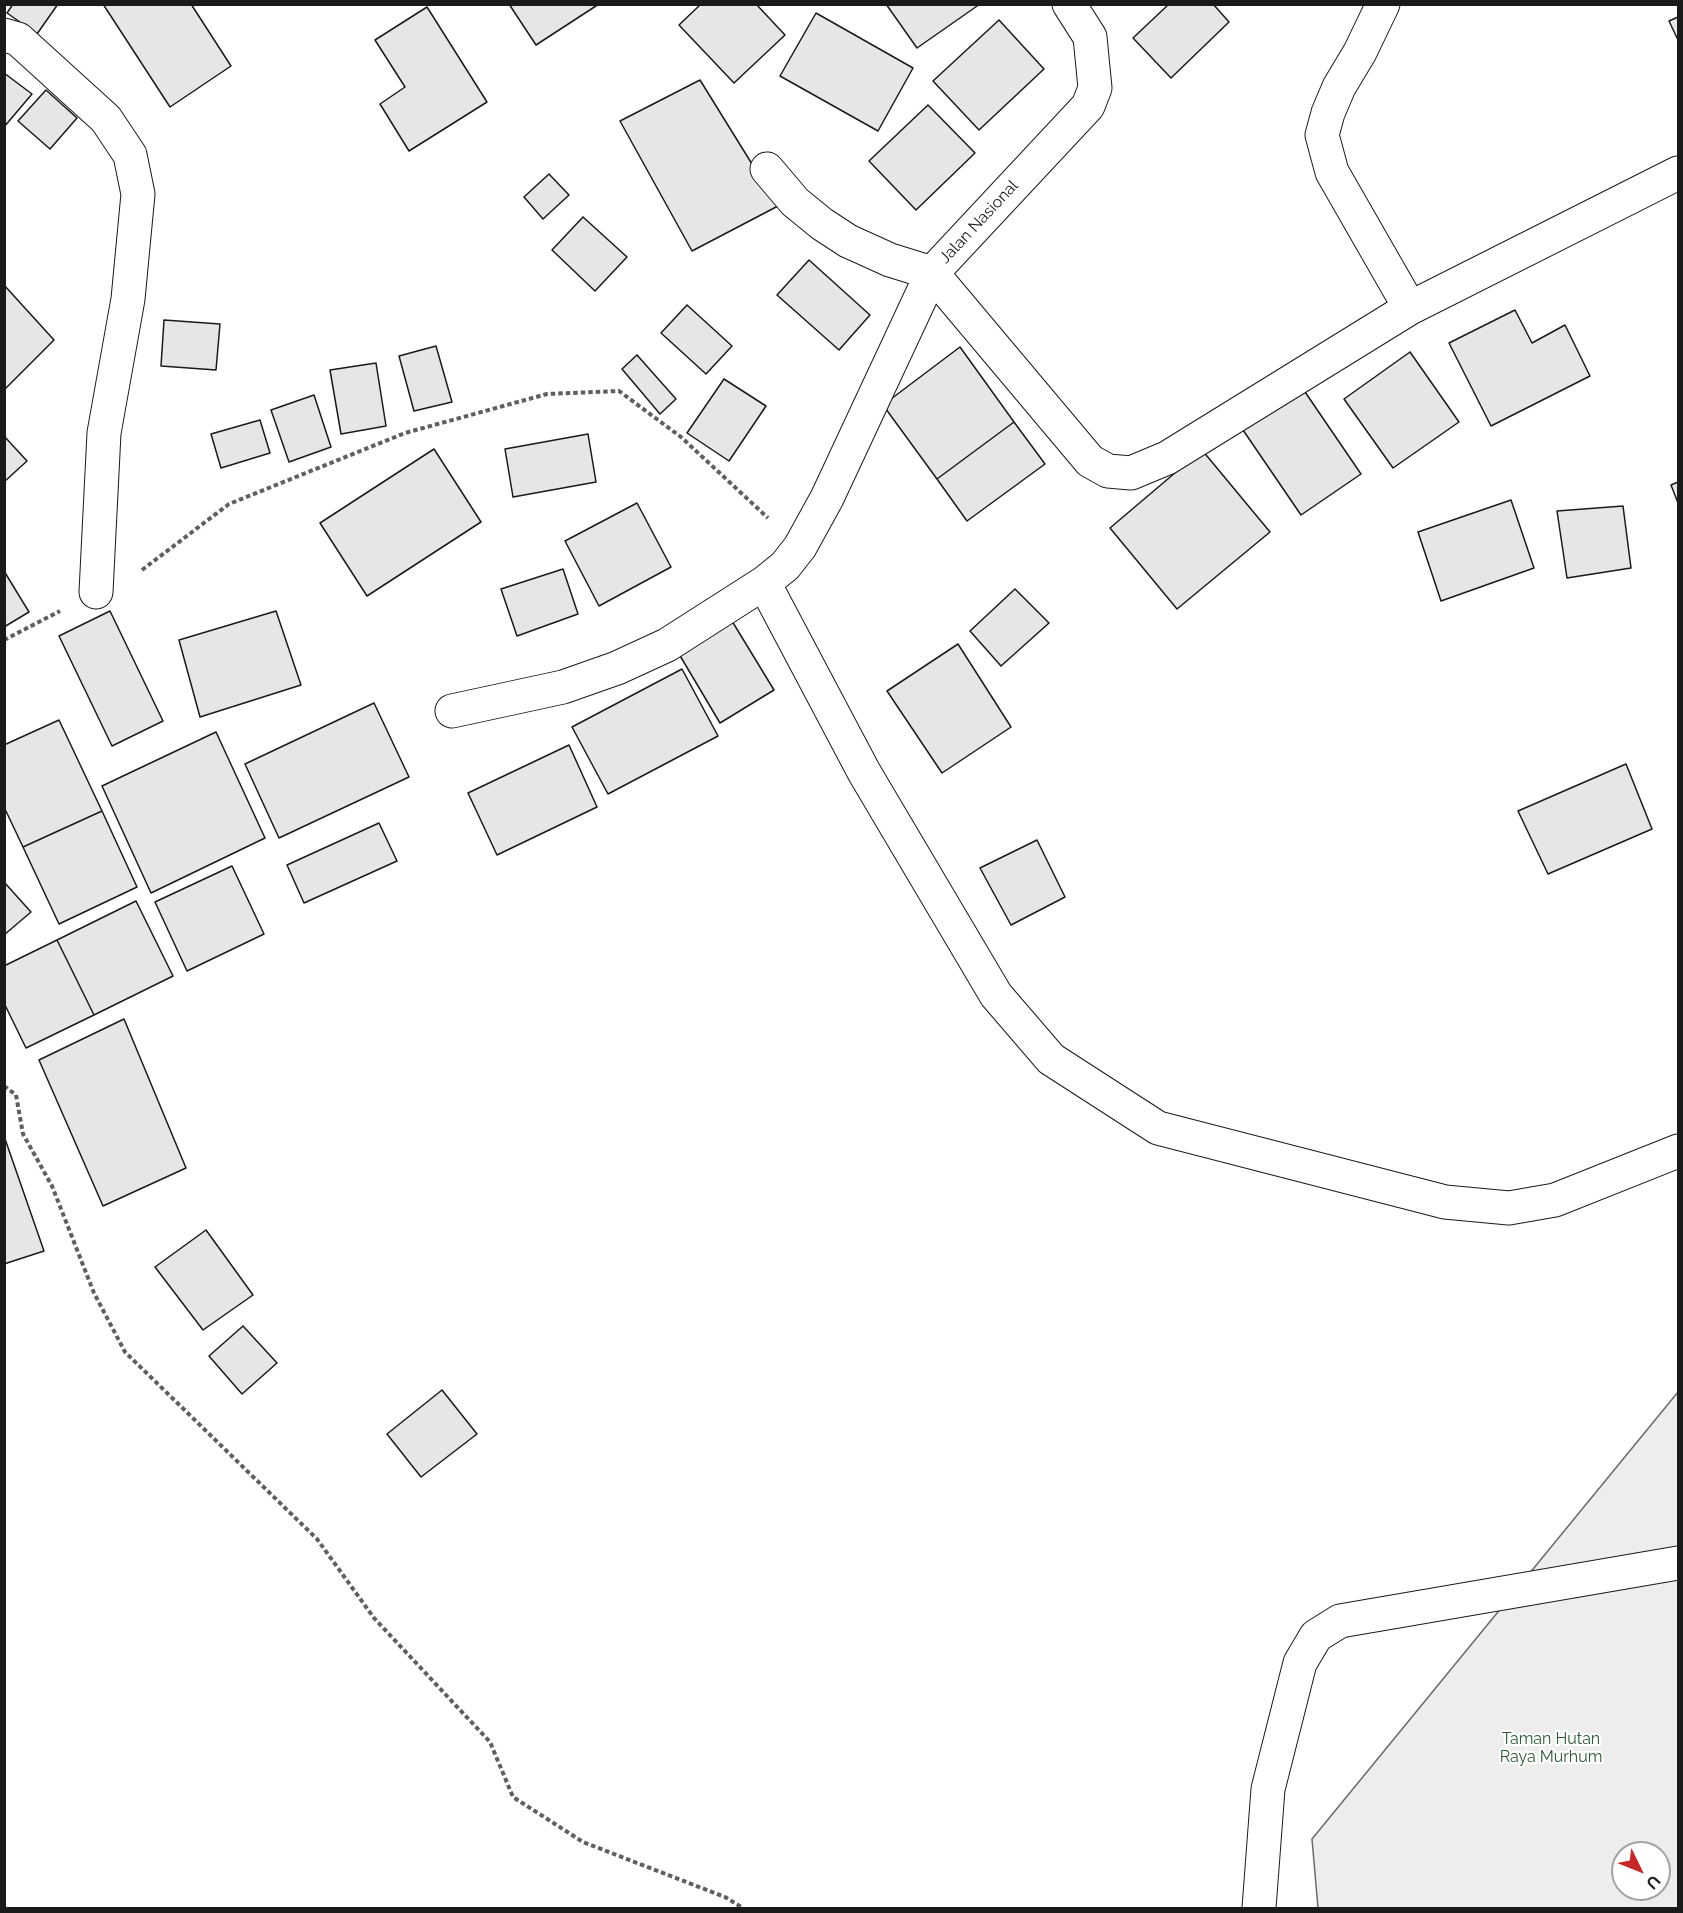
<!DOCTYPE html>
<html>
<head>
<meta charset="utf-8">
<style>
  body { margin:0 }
  #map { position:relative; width:1683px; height:1913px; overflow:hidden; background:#fff; font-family:Raleway,sans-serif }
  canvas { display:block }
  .frame { position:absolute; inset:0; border:6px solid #1a1a1a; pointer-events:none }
  .north { position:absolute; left:1611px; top:1841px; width:60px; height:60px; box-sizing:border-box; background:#fff; border:2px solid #a3a3a3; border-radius:50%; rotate:133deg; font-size:16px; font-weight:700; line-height:24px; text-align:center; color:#1a1a1a }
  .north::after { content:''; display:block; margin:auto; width:21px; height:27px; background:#c62828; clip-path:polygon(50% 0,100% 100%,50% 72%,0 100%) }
</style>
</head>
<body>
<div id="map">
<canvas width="1683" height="1913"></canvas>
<div class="frame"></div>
<div class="north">U</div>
</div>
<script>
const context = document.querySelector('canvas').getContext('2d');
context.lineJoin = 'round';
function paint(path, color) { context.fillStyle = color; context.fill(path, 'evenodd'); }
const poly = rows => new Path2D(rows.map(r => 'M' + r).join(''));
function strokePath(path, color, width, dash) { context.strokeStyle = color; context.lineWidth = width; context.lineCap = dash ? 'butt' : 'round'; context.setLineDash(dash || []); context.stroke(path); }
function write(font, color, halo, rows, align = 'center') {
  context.font = font + ' Raleway,sans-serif'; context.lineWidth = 4.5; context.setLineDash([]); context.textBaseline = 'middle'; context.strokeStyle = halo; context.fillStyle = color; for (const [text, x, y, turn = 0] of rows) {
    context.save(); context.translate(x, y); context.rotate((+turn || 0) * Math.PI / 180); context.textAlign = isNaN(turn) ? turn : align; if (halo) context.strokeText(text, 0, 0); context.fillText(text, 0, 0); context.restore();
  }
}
const built = poly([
  [1678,1392,1678,1908,1318,1908,1312,1839,1678,1392],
  [1623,1853,1659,1853,1659,1889,1623,1889,1623,1853]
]);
const building = poly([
  [13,4,58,4,37,34,7,13,13,4],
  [103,4,191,4,231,66,170,107,103,4],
  [509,4,599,4,536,45,509,4],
  [701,4,756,4,785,35,734,83,679,25,701,4],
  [886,4,980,4,917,48,886,4],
  [1169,4,1213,4,1229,22,1171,78,1133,38,1169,4],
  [427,7,487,102,409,151,380,104,405,87,375,40,427,7],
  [816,13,913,68,878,131,780,76,816,13],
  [1678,17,1678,40,1669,21,1678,17],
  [999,20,1044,69,979,130,933,81,999,20],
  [4,73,32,94,4,127,4,73],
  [700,80,778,206,692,251,620,121,700,80],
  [46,90,77,118,50,149,18,121,46,90],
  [928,105,975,153,916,210,869,161,928,105],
  [549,174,569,195,543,219,524,197,549,174],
  [583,217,627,257,595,291,552,250,583,217],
  [809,260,870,315,839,350,777,295,809,260],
  [4,285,54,340,4,390,4,285],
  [687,305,732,346,706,374,661,333,687,305],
  [1515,310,1532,343,1565,325,1590,376,1491,426,1449,343,1515,310],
  [164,320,220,324,216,370,161,366,164,320],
  [436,346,452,402,414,411,399,356,436,346],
  [960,347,1014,422,937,479,883,405,960,347],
  [1410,352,1459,422,1393,468,1344,399,1410,352],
  [637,355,676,399,660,414,622,369,637,355],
  [376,363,386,426,341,434,330,370,376,363],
  [724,379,766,406,729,461,687,433,724,379],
  [1303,389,1361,474,1301,515,1243,430,1303,389],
  [314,395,331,447,289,462,271,410,314,395],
  [260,420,270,453,221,468,211,434,260,420],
  [1014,422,1045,464,967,521,937,479,1014,422],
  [588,434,596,482,513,497,505,449,588,434],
  [4,436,27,461,4,482,4,436],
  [434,449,481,522,367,596,320,523,434,449],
  [1202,450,1270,532,1177,609,1110,528,1202,450],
  [1678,482,1678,503,1671,485,1678,482],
  [1511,500,1534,568,1441,601,1418,532,1511,500],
  [637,503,671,567,599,606,565,541,637,503],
  [1623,506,1631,568,1567,578,1557,511,1623,506],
  [563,569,578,614,517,636,501,589,563,569],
  [4,571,29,612,4,627,4,571],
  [1015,589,1049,623,1001,666,970,631,1015,589],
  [110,611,163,721,112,746,59,636,110,611],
  [276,611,301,685,200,717,179,640,276,611],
  [732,621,774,690,720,723,679,654,732,621],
  [958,644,1011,727,942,773,887,691,958,644],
  [682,669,718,736,608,794,572,727,682,669],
  [374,703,409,777,279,838,245,764,374,703],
  [59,720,102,811,23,847,4,807,4,745,59,720],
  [216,732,265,838,151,893,102,786,216,732],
  [569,745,597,807,497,855,468,793,569,745],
  [1626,764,1652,829,1548,874,1518,811,1626,764],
  [102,811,137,887,59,924,23,847,102,811],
  [379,823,397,861,304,903,287,865,379,823],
  [1037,840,1065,897,1011,925,980,868,1037,840],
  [232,866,264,934,187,971,155,902,232,866],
  [4,882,31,912,4,935,4,882],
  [136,901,173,976,94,1015,57,940,136,901],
  [57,940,94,1015,26,1048,4,1003,4,966,57,940],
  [124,1019,186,1168,103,1206,39,1060,124,1019],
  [4,1136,44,1251,4,1264,4,1136],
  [206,1230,253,1295,203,1330,155,1267,206,1230],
  [243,1326,277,1363,242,1394,209,1356,243,1326],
  [442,1390,477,1434,421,1477,387,1434,442,1390]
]);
const path = poly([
  [142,570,229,504,405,433,547,394,619,391,681,437,768,518],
  [4,640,60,611],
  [4,1086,16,1095,23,1134,52,1186,94,1293,125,1352,317,1539,374,1618,490,1742,513,1797,583,1842,725,1897,743,1908]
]);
const minor = poly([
  [4,35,18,39,106,119,130,155,138,194,128,299,104,433,96,592],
  [767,169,795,202,822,224,848,241,890,260,932,273,1088,106,1095,88,1090,37,1069,4],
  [1410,308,1678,173],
  [764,583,864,772,996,995,1051,1059,1158,1128,1445,1202,1509,1208,1555,1200,1678,1151],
  [452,711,563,687,617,668,667,645,764,583,785,566,800,547,827,498,932,273,1090,461,1108,471,1131,473,1167,458,1410,308,1332,172,1322,135,1328,113,1339,87,1360,52,1383,4],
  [1259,1908,1268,1789,1300,1663,1316,1636,1340,1621,1678,1563]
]);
const streetNames = [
  ["Jalan Nasional",979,222,-47]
];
const parkNames = [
  ["Taman Hutan",1551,1739],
  ["Raya Murhum",1551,1757]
];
paint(built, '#ededed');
strokePath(built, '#6a6a6a', 1.5);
paint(building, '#e6e6e6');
strokePath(building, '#1a1a1a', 1.5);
strokePath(minor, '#1a1a1a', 35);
strokePath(path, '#5f5f5f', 4, [4.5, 3]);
strokePath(minor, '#fff', 33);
write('16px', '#1a1a1a', '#fff', streetNames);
write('16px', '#2b5a34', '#fff', parkNames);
</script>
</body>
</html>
